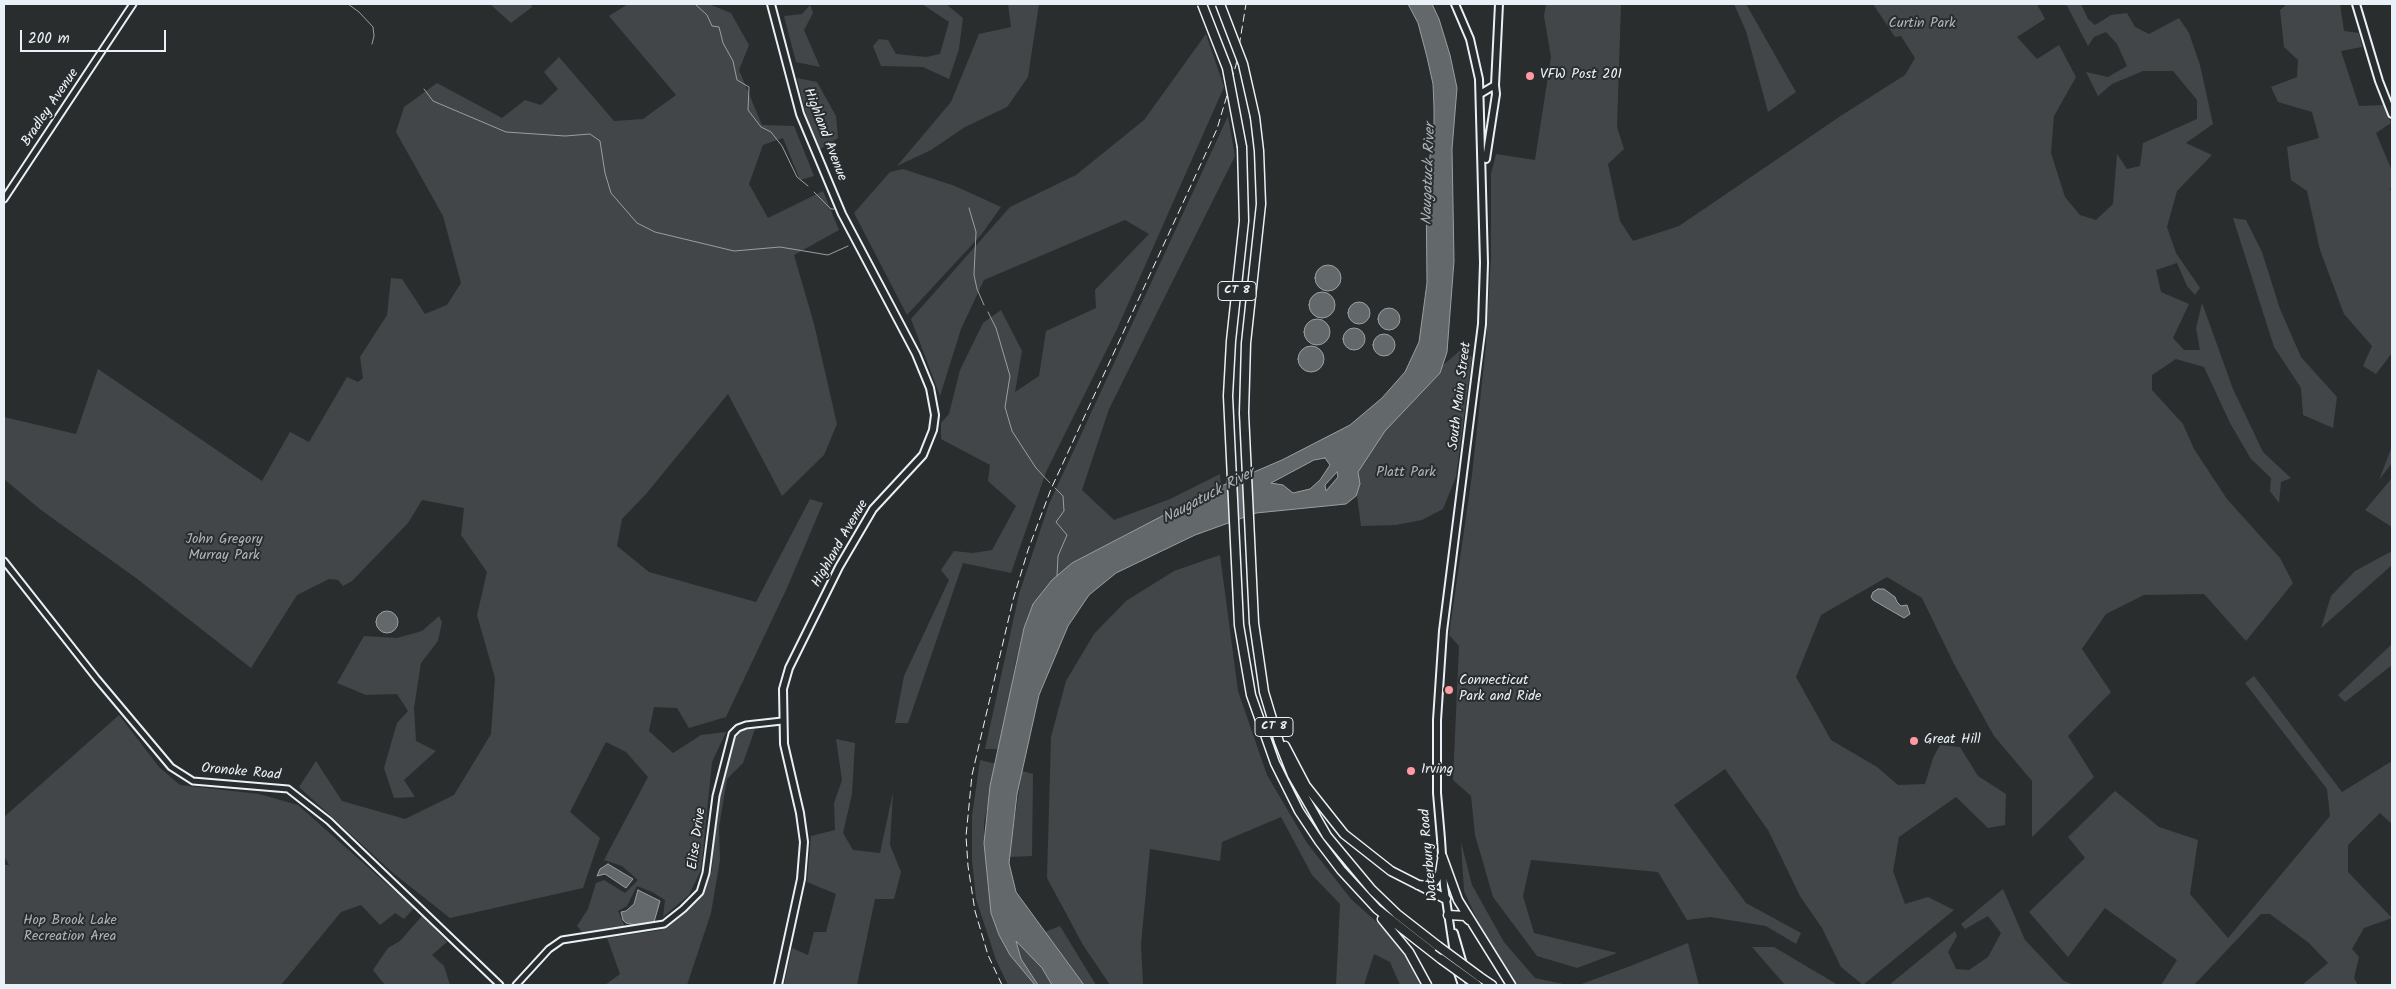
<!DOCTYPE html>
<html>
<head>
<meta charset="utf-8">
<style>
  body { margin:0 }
  #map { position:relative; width:2396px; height:989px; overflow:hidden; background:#2a2d2e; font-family:Kalam,sans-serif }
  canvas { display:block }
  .frame { position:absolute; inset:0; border:5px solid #e8f1f8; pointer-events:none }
  .scale { position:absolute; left:20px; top:30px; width:146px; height:22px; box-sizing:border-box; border:2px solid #e8f1f8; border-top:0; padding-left:6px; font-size:15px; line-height:18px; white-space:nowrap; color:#e8f1f8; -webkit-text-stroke:4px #2a2d2e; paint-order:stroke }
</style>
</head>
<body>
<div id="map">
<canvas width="2396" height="989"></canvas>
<div class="frame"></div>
<div class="scale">200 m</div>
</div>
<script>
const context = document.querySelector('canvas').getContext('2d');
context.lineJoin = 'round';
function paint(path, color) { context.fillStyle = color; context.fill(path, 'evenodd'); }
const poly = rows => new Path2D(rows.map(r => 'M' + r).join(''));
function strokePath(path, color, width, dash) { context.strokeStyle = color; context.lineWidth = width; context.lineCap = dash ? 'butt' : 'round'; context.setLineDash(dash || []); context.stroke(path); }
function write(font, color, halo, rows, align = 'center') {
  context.font = font + ' Kalam,sans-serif'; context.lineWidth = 4; context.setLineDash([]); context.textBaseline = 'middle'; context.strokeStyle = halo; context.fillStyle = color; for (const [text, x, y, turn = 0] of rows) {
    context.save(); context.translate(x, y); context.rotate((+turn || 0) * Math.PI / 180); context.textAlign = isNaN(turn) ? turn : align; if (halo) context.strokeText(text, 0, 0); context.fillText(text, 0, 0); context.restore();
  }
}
const green = poly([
  [490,4,531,4,532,7,511,23],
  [628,4,709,4,731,13,749,45,739,70,762,125,794,126,814,176,800,180,783,138,763,145,749,184,768,218,823,191,839,230,794,255,814,324,837,424,824,455,782,496,728,394,646,494,622,519,617,546,649,572,756,602,810,499,823,503,787,588,726,717,689,728,677,708,654,707,649,731,673,753,701,735,726,732,712,762,701,870,689,895,663,917,665,900,652,892,637,886,627,906,618,911,625,927,582,932,577,926,588,909,596,883,604,880,625,893,638,880,622,866,604,860,648,777,626,752,606,742,570,812,600,838,583,888,450,918,393,873,299,787,316,761,342,801,405,819,454,795,491,734,495,678,477,615,487,572,461,535,464,508,422,500,408,523,352,581,343,586,338,580,329,579,297,595,251,668,136,578,41,510,4,479,4,417,76,434,98,369,262,481,290,432,309,442,347,377,358,382,363,378,360,357,387,315,391,278,402,279,425,314,447,305,461,283,443,216,396,132,404,107,437,83,502,118,525,100,541,105,558,89,544,72,559,57,614,121,643,119,676,95,609,16],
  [922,4,946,4,963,18,959,49,949,79,923,67,881,66,873,46,879,39,888,40,896,54,926,57,940,54,949,22],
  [1008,4,1039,4,1028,77,1007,107,965,127,931,150,897,166,951,102,979,34,1011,27],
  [1546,4,1621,4,1617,127,1624,149,1608,164,1620,221,1633,241,1679,226,1842,115,1905,75,1915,58,1901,36,1895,37,1873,4,2037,4,2045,19,2017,37,2037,59,2059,45,2076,77,2054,116,2051,153,2065,197,2080,215,2096,220,2113,204,2117,154,2127,169,2140,166,2143,143,2197,119,2197,100,2173,71,2143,71,2112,84,2098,96,2086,72,2108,77,2127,66,2117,44,2106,32,2094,37,2088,46,2066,4,2081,4,2088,19,2095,25,2111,15,2127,13,2135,27,2149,34,2179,18,2189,33,2200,65,2213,124,2186,143,2212,155,2177,191,2167,227,2176,253,2200,288,2195,295,2187,286,2177,263,2156,270,2161,292,2189,304,2173,338,2184,350,2200,350,2196,328,2202,303,2233,389,2263,452,2291,478,2281,482,2279,503,2270,491,2271,478,2251,459,2230,423,2204,367,2176,359,2152,375,2152,390,2183,424,2194,449,2227,499,2280,558,2293,583,2246,641,2204,594,2144,595,2106,614,2082,649,2111,692,2068,736,2094,777,2032,837,2032,781,1994,736,1954,664,1922,598,1887,577,1821,615,1796,677,1831,740,1877,767,1898,785,1925,784,1933,758,1940,745,1960,747,1978,776,2006,794,2005,825,1988,828,1956,797,1899,837,1893,871,1905,904,1928,897,1954,910,1863,985,1841,967,1822,928,1800,896,1768,830,1725,769,1674,805,1746,903,1801,933,1796,944,1766,926,1710,917,1687,920,1658,872,1531,860,1523,896,1534,933,1617,953,1577,968,1537,956,1493,897,1475,835,1471,796,1453,780,1459,646,1449,635,1472,475,1486,345,1491,257,1491,174,1496,154,1535,160,1551,57,1544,16],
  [1734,4,1746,4,1796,92,1768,112,1746,31],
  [2287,4,2340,4,2344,31,2359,33,2362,47,2341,51,2359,106,2383,105,2391,123,2376,133,2392,171,2392,186,2390,189,2392,194,2392,353,2376,374,2363,366,2372,346,2344,314,2320,250,2307,191,2291,180,2287,147,2319,138,2312,112,2278,102,2271,87,2297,77,2298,60,2284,47,2280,10],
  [810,5,813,13,804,30,820,67,796,62,784,16,802,14],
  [1206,34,1224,87,1117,329,1046,472,1011,573,963,563,908,723,895,723,904,676,949,580,941,570,954,551,973,553,992,550,1016,506,988,481,990,465,941,439,941,423,949,414,960,370,983,323,1001,310,1022,351,1015,392,1039,376,1046,331,1096,308,1095,290,1149,234,1125,220,984,280,961,329,940,396,911,319,1010,207,1076,175,1144,120],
  [797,78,817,82,836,116,838,138,820,149,807,118],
  [1228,116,1235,156,1109,409,1082,490,1114,520,1170,499,1220,474,1221,486,1072,563,1033,604,1024,628,1015,665,1000,749,985,749,1019,594,1049,504],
  [903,169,955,186,1001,207,981,235,907,315,854,213,890,172],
  [2233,218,2246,220,2262,252,2280,309,2301,357,2337,397,2333,428,2303,415,2301,388,2274,347],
  [1462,349,1472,357,1456,477,1443,509,1422,520,1396,525,1361,526,1354,473,1367,445,1430,376],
  [2392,446,2392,463,2379,480,2384,467],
  [2392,478,2392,527,2365,510],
  [2392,551,2392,565,2321,628,2331,596,2355,571],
  [1220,555,1238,691,1267,775,1307,843,1351,899,1390,934,1410,964,1420,985,1400,985,1390,962,1374,954,1364,985,1336,985,1340,904,1312,875,1281,817,1222,842,1220,861,1150,849,1141,944,1143,985,1110,985,1083,945,1047,878,1051,737,1066,681,1094,634,1126,601,1174,571],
  [439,616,442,622,438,641,421,663,414,708,416,741,436,751,404,780,415,797,394,798,384,768,397,723,408,711,397,694,366,695,337,683,364,636,397,638,422,631],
  [2392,644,2392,665,2345,702,2338,695],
  [2254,676,2342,792,2392,761,2392,824,2380,813,2348,845,2348,872,2392,918,2364,928,2352,949,2359,957,2354,978,2358,985,2302,985,2328,963,2309,943,2270,914,2261,914,2194,985,2161,985,2177,960,2105,908,2068,957,2029,912,2085,858,2068,837,2115,791,2159,827,2198,840,2190,894,2228,938,2330,816,2327,789,2245,683],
  [119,715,159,767,180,785,259,794,298,805,414,908,404,919,395,913,380,925,361,905,341,912,281,985,4,985,4,865,9,865,4,856,4,817],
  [755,729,743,763,727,779,719,827,720,860,711,913,687,985,605,985,620,974,607,938,661,930,680,917,703,895,712,870,714,829,722,779,734,736,744,730],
  [836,739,855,743,852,794,843,833,853,850,880,853,893,792,890,845,901,872,894,899,875,899,857,985,784,985,792,948,808,955,814,932,826,932,836,894,807,882,811,836,835,830,834,803,842,780],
  [980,760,996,764,984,823,984,843,991,913,999,935,1010,955,1035,985,1008,985,996,960,976,899,972,860,972,816],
  [1022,771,1033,774,1032,856,1009,857],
  [1461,842,1472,885,1504,942,1535,978,1568,985,1518,985,1513,981,1484,935,1464,891],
  [2003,889,2025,940,2064,981,2074,985,1889,985,1955,931,1957,936,1948,952,1956,969,1969,970,1988,957,2001,933,1988,916,1965,929,1961,924],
  [422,916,447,942,432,955,444,966,450,985,385,985,373,970,388,948,400,941],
  [1060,926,1096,985,1084,985,1045,932],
  [1016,940,1042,968,1052,985,1038,985,1021,959],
  [1688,943,1699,985,1579,985,1633,965],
  [1752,947,1774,947,1838,985,1785,985]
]);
const water = poly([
  [1408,4,1432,4,1439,19,1450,55,1457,88,1452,149,1454,261,1447,352,1440,373,1385,431,1358,472,1360,484,1356,496,1346,504,1256,513,1195,535,1116,573,1089,595,1068,626,1039,695,1017,794,1009,863,1016,892,1084,985,1052,985,1042,968,1016,941,1021,959,1038,985,1035,985,1010,955,999,935,991,913,984,843,990,786,1024,628,1033,604,1052,580,1072,563,1212,490,1282,460,1350,425,1382,398,1405,372,1419,342,1427,283,1426,180,1434,132,1434,107,1433,84,1427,57,1418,23,1408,4],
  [1325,458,1330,465,1320,480,1310,489,1293,493,1283,485,1271,483,1314,460,1325,458],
  [1337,472,1338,477,1326,491,1325,485,1337,472],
  '1315 278a13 13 0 1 1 26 0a13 13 0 1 1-26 0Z',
  '1309 305a13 13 0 1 1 26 0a13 13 0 1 1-26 0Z',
  '1348 313a11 11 0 1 1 22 0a11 11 0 1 1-22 0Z',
  '1378 319a11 11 0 1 1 22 0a11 11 0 1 1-22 0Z',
  '1304 332a13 13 0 1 1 26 0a13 13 0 1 1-26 0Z',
  '1343 339a11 11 0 1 1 22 0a11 11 0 1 1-22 0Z',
  '1373 345a11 11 0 1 1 22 0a11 11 0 1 1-22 0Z',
  '1298 359a13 13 0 1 1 26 0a13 13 0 1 1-26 0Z',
  [1878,589,1884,589,1895,597,1897,602,1901,606,1907,605,1910,614,1904,618,1873,600,1871,597,1873,592,1878,589],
  '376 622a11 11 0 1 1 22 0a11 11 0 1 1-22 0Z',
  [608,864,633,879,626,888,605,874,597,876,600,869,608,864],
  [638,890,660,901,654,922,635,925,626,923,623,920,621,912,626,911,634,904,638,890]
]);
const stream = poly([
  [348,4,359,12,373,27,374,36,372,44],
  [695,4,707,15,712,26,719,27,723,43,733,61,737,80,749,87,748,110,761,127,771,132,782,146,797,177,808,186],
  [424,89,433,101,506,132,565,136,590,134,600,141,605,173,611,193,637,223,655,232,734,251,780,247,828,255,848,246],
  [814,192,831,209,834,209],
  [969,208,976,232,974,275,977,289,984,305],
  [988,312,996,328,1010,376,1005,407,1012,431,1036,468,1050,483],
  [1055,488,1063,496,1064,511,1056,522,1067,535,1058,556,1057,576]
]);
const minor = poly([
  [4,199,133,4],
  [4,561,97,679,171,767,193,781,288,789,329,821,500,985],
  [516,985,549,949,562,940,664,924,683,909,700,892,706,873,716,796,732,734,738,728,746,725,782,721]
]);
const major = poly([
  [771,4,800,114,842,214,916,354,930,388,935,415,933,430,923,455,873,509,839,567,789,668,783,689,784,744,800,813,804,842,801,879,778,985],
  [1455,4,1470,39,1479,79,1484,263,1482,324,1443,631,1437,720,1437,793,1441,839,1444,886,1455,960],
  [2356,4,2379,81,2392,114],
  [1480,94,1495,85],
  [1486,159,1496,94,1495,85,1499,4],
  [1454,933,1469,985],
  [1457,970,1462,985]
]);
const highway = poly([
  [1255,117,1259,151,1261,204,1246,343,1244,413,1254,623,1264,692,1279,742,1292,775,1327,836,1372,890,1397,914,1438,946],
  [1242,147,1244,221,1231,341,1228,396,1239,625,1251,695,1275,763,1299,811,1319,841,1341,870,1377,909,1441,959],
  [1285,746,1306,786,1344,834,1391,871,1446,899],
  [1442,856,1458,900,1511,985],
  [1418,885,1428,886,1435,881,1440,873,1442,860],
  [1448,915,1465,916,1469,920],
  [1382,919,1409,952,1427,985],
  [1480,977,1492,985]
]);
const rail = poly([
  [1002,985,988,955,975,911,968,866,966,836,972,775,1013,600,1028,550,1051,489,1217,129,1236,65,1246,4]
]);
const highwayBridge = poly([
  [1202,4,1227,68,1242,147],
  [1220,4,1243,64,1255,117],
  [1438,946,1480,977],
  [1441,959,1477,985]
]);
const markers = [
  [1530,76,5,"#ff9aa2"],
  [1449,690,5,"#ff9aa2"],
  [1914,741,5,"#ff9aa2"],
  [1411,771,5,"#ff9aa2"]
];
const shields = [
  [1237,291,38],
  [1274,727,38]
];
const shieldNames = [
  ["CT 8",1237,291],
  ["CT 8",1274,727]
];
const parkNames = [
  ["Curtin Park",1922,25],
  ["Platt Park",1406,474],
  ["John Gregory",224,541],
  ["Murray Park",224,557],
  ["Hop Brook Lake",70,922],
  ["Recreation Area",70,938]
];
const poiNames = [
  ["VFW Post 201",1540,76],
  ["Connecticut",1459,682],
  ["Park and Ride",1459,698],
  ["Great Hill",1924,741],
  ["Irving",1421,771]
];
const streetNames = [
  ["Bradley Avenue",51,108,-56],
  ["Highland Avenue",824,135,69],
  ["South Main Street",1461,396,-83],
  ["Highland Avenue",841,544,-60],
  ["Oronoke Road",241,773,5],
  ["Elise Drive",698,839,-82],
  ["Waterbury Road",1430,855,-95]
];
const waterNames = [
  ["Naugatuck River",1430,174,-88],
  ["Naugatuck River",1209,497,-28]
];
paint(green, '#424648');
paint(water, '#63686b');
strokePath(water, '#989fa3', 1);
strokePath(stream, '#989fa3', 1);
strokePath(minor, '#e8f1f8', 9);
strokePath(major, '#e8f1f8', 10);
strokePath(highway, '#e8f1f8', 11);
strokePath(minor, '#2a2d2e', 5);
strokePath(major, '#2a2d2e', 6);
strokePath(highway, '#2a2d2e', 8);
strokePath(rail, '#e8f1f8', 1, [8, 4]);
strokePath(highwayBridge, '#e8f1f8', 11, []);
strokePath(highwayBridge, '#2a2d2e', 8);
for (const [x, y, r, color] of markers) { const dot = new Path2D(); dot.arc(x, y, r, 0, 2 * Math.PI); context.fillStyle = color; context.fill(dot); strokePath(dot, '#2a2d2e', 2); }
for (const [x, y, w] of shields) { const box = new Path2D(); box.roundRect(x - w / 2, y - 9.5, w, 19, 4); context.fillStyle = '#2a2d2e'; context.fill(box); strokePath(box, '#e8f1f8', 1); }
write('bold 12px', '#e8f1f8', null, shieldNames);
write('14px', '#aeb5ba', '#2a2d2e', parkNames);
write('14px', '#e8f1f8', '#2a2d2e', poiNames, 'left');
write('14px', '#e8f1f8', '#2a2d2e', streetNames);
write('italic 15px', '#acb3b9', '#2a2d2e', waterNames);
</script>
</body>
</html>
